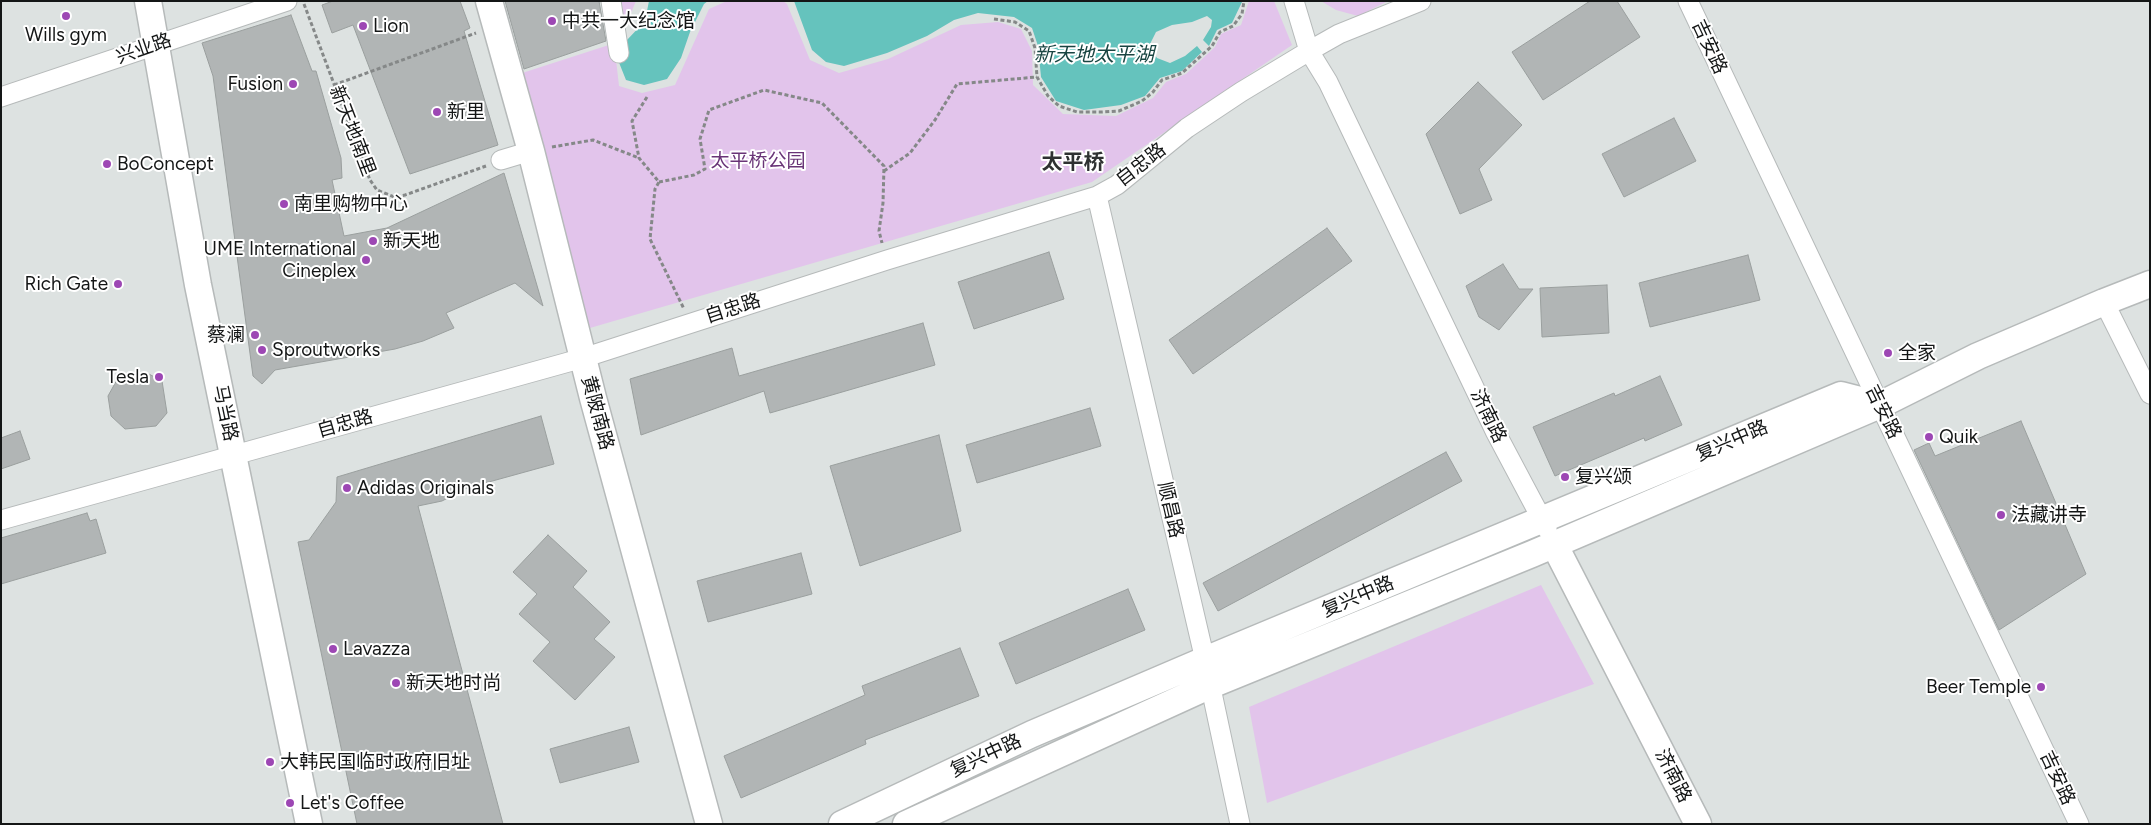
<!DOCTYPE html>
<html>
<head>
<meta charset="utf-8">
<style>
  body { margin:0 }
  #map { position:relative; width:2151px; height:825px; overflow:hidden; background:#dde2e1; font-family:Figtree,sans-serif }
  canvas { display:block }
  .frame { position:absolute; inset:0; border:2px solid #141616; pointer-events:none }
</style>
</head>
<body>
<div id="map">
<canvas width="2151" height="825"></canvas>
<div class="frame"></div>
</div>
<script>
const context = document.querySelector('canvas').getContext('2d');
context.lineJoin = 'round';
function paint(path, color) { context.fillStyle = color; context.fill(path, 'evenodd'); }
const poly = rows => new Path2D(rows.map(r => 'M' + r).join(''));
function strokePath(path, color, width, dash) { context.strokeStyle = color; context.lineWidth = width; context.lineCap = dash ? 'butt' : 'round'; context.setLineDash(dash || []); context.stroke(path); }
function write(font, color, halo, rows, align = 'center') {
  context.font = font + ' Figtree,"Noto Sans SC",sans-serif'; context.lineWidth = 4; context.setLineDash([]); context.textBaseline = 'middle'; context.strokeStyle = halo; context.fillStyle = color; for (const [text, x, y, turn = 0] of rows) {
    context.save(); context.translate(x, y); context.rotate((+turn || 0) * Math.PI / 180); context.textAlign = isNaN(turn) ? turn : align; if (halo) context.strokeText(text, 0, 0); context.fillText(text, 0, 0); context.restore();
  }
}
const green = poly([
  [601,1,636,1,615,51,619,86,642,93,675,85,709,9,727,1,783,1,787,4,810,60,839,73,888,59,961,25,998,22,1021,29,1032,51,1033,85,1063,114,1116,116,1153,98,1166,82,1186,74,1215,47,1221,34,1241,25,1249,1,1274,1,1292,45,1092,182,583,330,513,76,612,44],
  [1321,1,1388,1,1358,16,1336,10],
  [1541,585,1594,684,1267,803,1249,707]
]);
const water = poly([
  [649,1,708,1,704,4,690,32,681,58,667,79,644,85,626,80,618,60,627,40,645,21],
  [794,1,1242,1,1242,2,1232,23,1217,30,1209,46,1203,40,1211,27,1212,20,1207,16,1192,22,1172,25,1156,32,1149,46,1157,58,1170,63,1185,56,1197,46,1202,52,1182,71,1160,78,1145,96,1121,105,1084,110,1056,101,1041,77,1038,46,1032,28,1014,17,978,13,954,20,927,36,887,53,844,66,826,62,812,50]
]);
const building = poly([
  [333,1,460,1,470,28,464,31,498,145,410,174,353,25,332,33,322,5,333,1],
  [505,1,599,1,606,41,524,69,505,1],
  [1590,1,1617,1,1640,37,1543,100,1512,52,1590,1],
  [291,15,312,71,316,71,341,158,342,178,332,180,344,236,387,228,504,173,543,306,515,283,446,313,454,328,423,341,395,349,275,370,262,384,253,376,213,76,202,43,291,15],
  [1478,82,1522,125,1479,169,1492,200,1460,214,1426,134,1478,82],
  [1674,118,1696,161,1624,197,1602,154,1674,118],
  [1327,228,1352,261,1193,374,1169,340,1327,228],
  [1049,252,1064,299,974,329,958,282,1049,252],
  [1748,255,1760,300,1650,327,1639,283,1748,255],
  [1503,264,1519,289,1533,289,1499,330,1479,317,1466,286,1503,264],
  [1607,285,1609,333,1542,337,1540,288,1607,285],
  [923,323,935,365,770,413,764,391,641,435,630,379,732,348,739,376,923,323],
  [147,373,162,381,167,413,156,426,125,429,111,416,108,396,118,378,147,373],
  [1660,376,1682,425,1645,441,1644,438,1555,476,1533,427,1614,393,1615,396,1660,376],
  [1090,408,1101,446,977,483,966,445,1090,408],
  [541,416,554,464,467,488,442,501,418,506,503,824,357,824,298,542,309,540,336,502,337,477,541,416],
  [2021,421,2086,574,1999,630,1914,450,1929,443,1935,456,2021,421],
  [20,431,30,459,1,469,1,438,20,431],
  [939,435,961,531,860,566,830,466,939,435],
  [1446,452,1462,481,1218,611,1203,583,1446,452],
  [87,513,90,521,96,519,106,553,1,584,1,538,87,513],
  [548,535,587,571,573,587,610,622,594,639,615,657,575,700,533,661,550,642,519,614,537,594,513,572,548,535],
  [801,553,812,594,708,622,697,581,801,553],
  [1128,589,1145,630,1016,684,999,643,1128,589],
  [960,648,979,696,865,740,866,744,741,798,724,756,865,695,862,686,960,648],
  [629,727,639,762,560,783,550,749,629,727]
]);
const path = poly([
  [304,4,370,180,377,190,394,197,405,195,486,166],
  [994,19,1015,22,1029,31,1035,48,1037,77,1048,96,1059,106,1077,112,1102,112,1119,111,1142,101,1153,92,1162,80,1182,73,1212,46,1220,32,1233,26,1242,14,1244,1],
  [334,85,476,33],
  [647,97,632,121,639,158,659,182,655,189,650,239,684,309],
  [552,147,593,140,639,158],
  [884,171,910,153,935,120,957,84,1037,77],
  [659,182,694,175,705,169,700,139,709,110,764,90,822,103,884,166,883,203,879,231,882,243]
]);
const street = poly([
  [611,1,619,53],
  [1294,1,1309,51,1328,82,1495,431,1547,529],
  [1688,1,2079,824],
  [1,97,287,1],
  [501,160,531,151],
  [1097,196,1205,660,1240,824],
  [2104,302,2150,394],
  [1,520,583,358,887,260,1097,196,1117,185,1187,128,1241,92,1309,51,1339,34,1421,1]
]);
const secondary = poly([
  [148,1,198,285,309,824],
  [489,1,531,151,593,398,709,824],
  [1554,544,1698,824],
  [842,824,1032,734,1205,660,1841,395,1880,405],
  [906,824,1211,685,1532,554,1880,405,1978,356,2104,302,2150,284]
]);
const markers = [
  [66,16,5,"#9d47b4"],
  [552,21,5,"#9d47b4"],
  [363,26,5,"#9d47b4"],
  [293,84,5,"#9d47b4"],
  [437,112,5,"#9d47b4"],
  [107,164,5,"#9d47b4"],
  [284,204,5,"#9d47b4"],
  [373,241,5,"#9d47b4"],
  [366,260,5,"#9d47b4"],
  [118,284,5,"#9d47b4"],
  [255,335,5,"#9d47b4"],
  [262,350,5,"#9d47b4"],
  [1888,353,5,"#9d47b4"],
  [159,377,5,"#9d47b4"],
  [1929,437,5,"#9d47b4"],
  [1565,477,5,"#9d47b4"],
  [347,488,5,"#9d47b4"],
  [2001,515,5,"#9d47b4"],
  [333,649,5,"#9d47b4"],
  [396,683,5,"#9d47b4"],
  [2041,687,5,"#9d47b4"],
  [270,762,5,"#9d47b4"],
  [290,803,5,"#9d47b4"]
];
const poiNames = [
  ["中共一大纪念馆",562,21],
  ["Lion",373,26],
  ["Wills gym",66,35,"center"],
  ["Fusion",283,84,"right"],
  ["新里",447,112],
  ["BoConcept",117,164],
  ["南里购物中心",294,204],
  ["新天地",383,241],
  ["UME International",356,249,"right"],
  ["Cineplex",356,271,"right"],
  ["Rich Gate",108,284,"right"],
  ["蔡澜",245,335,"right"],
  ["Sproutworks",272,350],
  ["全家",1898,353],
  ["Tesla",149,377,"right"],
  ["Quik",1939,437],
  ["复兴颂",1575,477],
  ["Adidas Originals",357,488],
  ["法藏讲寺",2011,515],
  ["Lavazza",343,649],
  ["新天地时尚",406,683],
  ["Beer Temple",2031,687,"right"],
  ["大韩民国临时政府旧址",280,762],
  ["Let's Coffee",300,803]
];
const streetNames = [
  ["吉安路",1709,47,65],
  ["兴业路",144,49,-19],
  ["新天地南里",352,131,69],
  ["自忠路",1141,165,-38],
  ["自忠路",733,309,-18],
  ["吉安路",1883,412,64],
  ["马当路",225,413,78],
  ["黄陂南路",597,413,75],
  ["济南路",1488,416,64],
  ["自忠路",345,424,-16],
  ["复兴中路",1732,441,-23],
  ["顺昌路",1170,510,77],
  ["复兴中路",1358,597,-23],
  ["复兴中路",986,756,-25],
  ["济南路",1673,776,63],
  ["吉安路",2057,778,65]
];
const parkNames = [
  ["太平桥公园",758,161]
];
const waterNames = [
  ["新天地太平湖",1094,55]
];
const quarterNames = [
  ["太平桥",1073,163]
];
paint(green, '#e2c4eb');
paint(water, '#65c3bd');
paint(building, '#b1b5b5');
strokePath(building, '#9a9f9e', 1);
strokePath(street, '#b6baba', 21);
strokePath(secondary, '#b6baba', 29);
strokePath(path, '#858888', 3, [4, 2.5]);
strokePath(street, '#fff', 19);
strokePath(secondary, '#fff', 26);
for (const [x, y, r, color] of markers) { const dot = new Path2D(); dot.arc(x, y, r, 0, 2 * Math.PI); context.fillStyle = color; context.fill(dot); strokePath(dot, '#fff', 2); }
write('19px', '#141616', '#fff', poiNames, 'left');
write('19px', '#141616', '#fff', streetNames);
write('19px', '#693477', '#fff', parkNames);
write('italic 20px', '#194542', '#fff', waterNames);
write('bold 21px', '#2e3131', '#fff', quarterNames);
</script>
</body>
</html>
